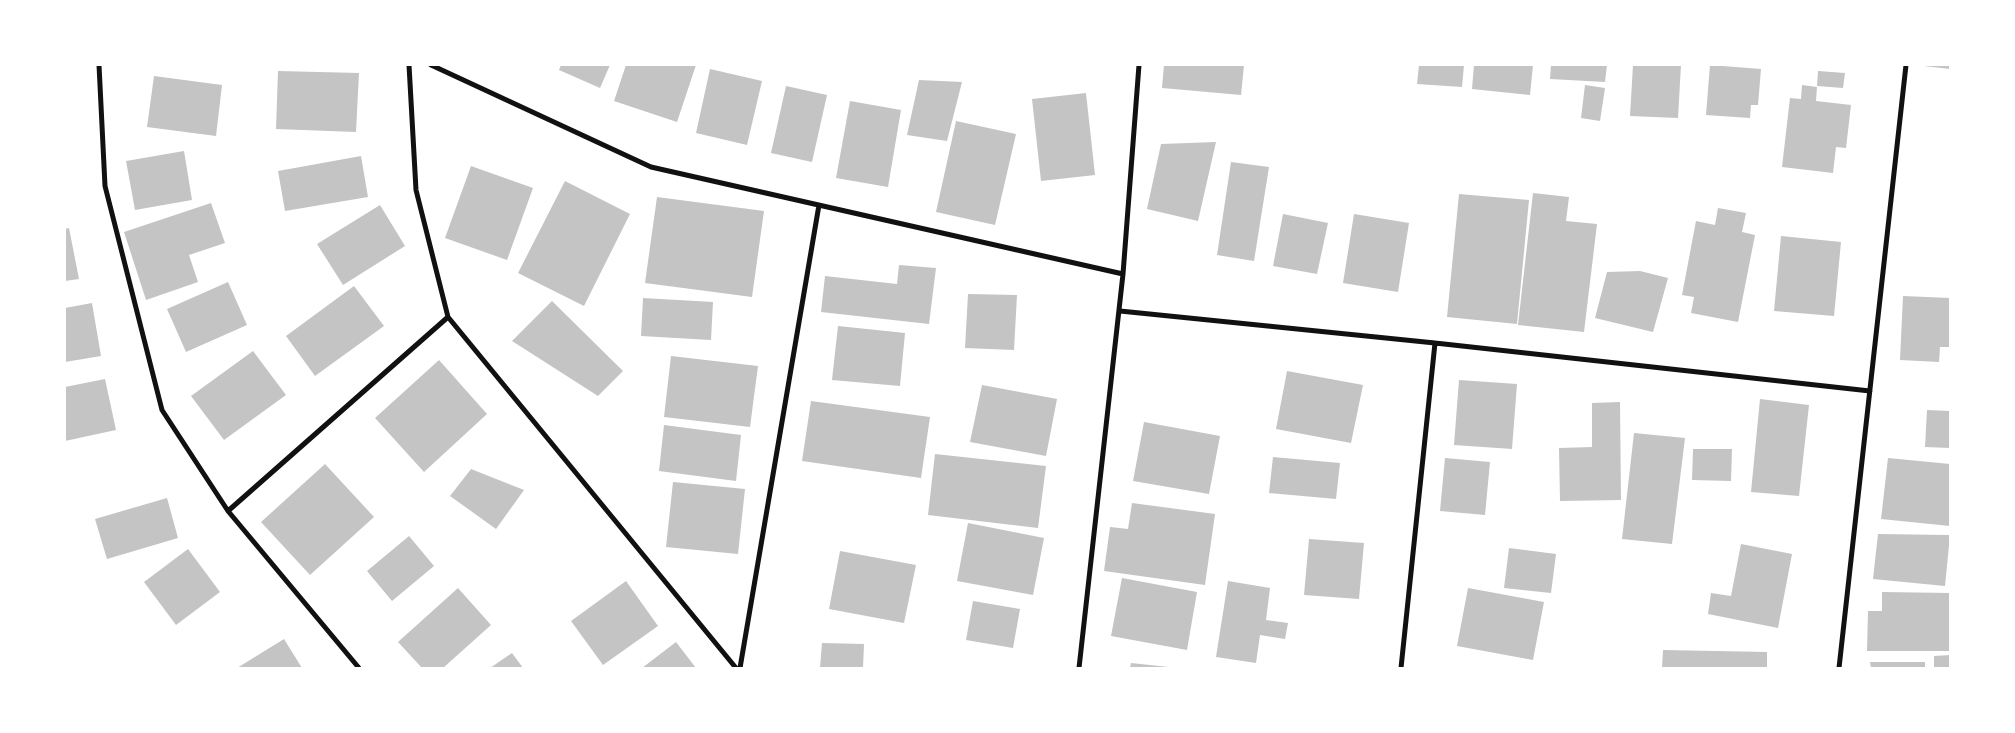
<!DOCTYPE html>
<html>
<head>
<meta charset="utf-8">
<style>
  body { margin:0 }
  #map { position:relative; width:2015px; height:733px; overflow:hidden; background:#fff; font-family:"Sofia Sans Condensed",sans-serif }
  canvas { display:block }
  .frame { position:absolute; inset:0; border:66px solid #fff; pointer-events:none }
</style>
</head>
<body>
<div id="map">
<canvas width="2015" height="733"></canvas>
<div class="frame"></div>
</div>
<script>
const context = document.querySelector('canvas').getContext('2d');
context.lineJoin = 'round';
function paint(path, color) { context.fillStyle = color; context.fill(path, 'evenodd'); }
const poly = rows => new Path2D(rows.map(r => 'M' + r).join(''));
function strokePath(path, color, width, dash) { context.strokeStyle = color; context.lineWidth = width; context.lineCap = dash ? 'butt' : 'round'; context.setLineDash(dash || []); context.stroke(path); }
const building = poly([
  [561,65,610,65,600,88,559,70],
  [626,65,696,65,677,122,614,101],
  [1164,65,1244,65,1241,95,1162,88],
  [1419,65,1464,65,1462,87,1417,84],
  [1474,65,1533,65,1530,95,1472,89],
  [1551,65,1607,65,1605,82,1550,79],
  [1633,65,1681,65,1678,118,1630,116],
  [1710,65,1761,69,1758,105,1751,105,1750,118,1706,115],
  [1925,65,1950,65,1950,69,1924,66],
  [710,69,762,81,747,145,696,133],
  [278,71,359,73,356,132,276,129],
  [1818,71,1845,73,1843,88,1817,86],
  [154,76,222,85,216,136,147,127],
  [919,80,962,82,947,141,907,135],
  [1585,85,1605,88,1600,121,1581,118],
  [1802,85,1817,87,1816,101,1851,105,1846,148,1836,147,1833,173,1782,167,1790,98,1801,99],
  [786,86,827,95,812,162,771,153],
  [1086,93,1095,175,1041,181,1032,99],
  [850,101,901,110,888,187,836,178],
  [956,121,1016,134,995,225,936,212],
  [1216,142,1198,221,1147,209,1161,144],
  [184,151,192,200,135,210,126,161],
  [361,156,368,197,285,211,278,171],
  [1231,162,1269,167,1254,261,1217,255],
  [471,166,533,188,507,260,445,238],
  [565,181,630,214,584,306,518,273],
  [1533,193,1569,197,1566,221,1597,224,1584,332,1518,325],
  [1459,194,1529,200,1517,324,1447,317],
  [657,197,764,211,752,297,645,283],
  [211,203,225,243,189,255,198,282,146,300,124,232],
  [380,205,405,246,343,285,317,244],
  [1718,208,1746,213,1742,232,1755,235,1738,322,1691,313,1694,297,1682,295,1696,221,1715,225],
  [1283,214,1328,223,1317,274,1273,266],
  [1354,214,1409,223,1398,292,1343,283],
  [69,228,79,279,65,281,65,229],
  [1781,236,1841,242,1834,316,1774,311],
  [899,265,936,268,929,324,821,312,825,276,897,284],
  [1640,271,1668,278,1653,332,1595,318,1607,272],
  [228,282,247,325,186,352,167,309],
  [354,286,384,326,315,376,286,336],
  [968,294,1017,295,1014,350,965,348],
  [1903,296,1950,298,1950,347,1940,347,1939,362,1900,360],
  [643,298,713,302,711,340,641,336],
  [552,301,623,371,598,396,512,341],
  [92,303,101,356,65,362,65,308],
  [838,326,905,333,900,386,832,380],
  [253,351,286,395,224,440,191,396],
  [671,356,758,366,750,427,664,417],
  [439,360,487,414,424,472,375,418],
  [1287,371,1363,385,1351,443,1276,429],
  [105,379,116,430,65,441,65,387],
  [1459,380,1517,384,1512,449,1454,445],
  [982,385,1057,399,1046,456,970,442],
  [1760,399,1809,405,1799,496,1751,492],
  [811,401,930,417,921,478,802,461],
  [1620,402,1621,500,1560,501,1559,448,1592,447,1592,403],
  [1927,410,1950,411,1950,448,1925,447],
  [1144,422,1220,436,1209,494,1133,481],
  [664,425,741,435,736,481,659,471],
  [1634,433,1685,438,1672,544,1622,539],
  [1693,449,1732,449,1731,481,1692,480],
  [935,454,1046,466,1038,528,928,515],
  [1273,457,1340,463,1336,499,1269,493],
  [1445,458,1490,462,1485,515,1440,511],
  [1888,458,1950,464,1950,526,1881,519],
  [325,464,374,517,310,575,261,522],
  [471,469,524,490,496,529,450,496],
  [673,482,745,489,738,554,666,547],
  [167,498,178,538,107,559,95,519],
  [1132,503,1215,514,1205,585,1104,571,1110,527,1128,529],
  [968,523,1044,538,1033,595,957,581],
  [1878,534,1950,535,1945,586,1873,579],
  [409,536,434,566,392,601,367,571],
  [1309,539,1364,543,1359,599,1304,595],
  [1741,544,1792,554,1778,628,1708,614,1711,593,1731,596],
  [1509,548,1556,554,1551,593,1504,588],
  [188,549,220,592,176,625,144,582],
  [840,551,916,565,904,623,829,609],
  [1122,578,1197,592,1187,650,1111,636],
  [626,581,658,626,603,665,571,621],
  [1228,581,1270,588,1266,620,1288,623,1285,639,1260,635,1256,663,1216,657],
  [458,588,491,625,443,668,422,668,398,642],
  [1468,588,1544,602,1533,660,1457,646],
  [1882,592,1950,593,1950,651,1867,651,1868,611,1882,611],
  [973,601,1020,609,1013,648,966,640],
  [284,639,302,668,237,668],
  [676,642,696,668,642,668],
  [822,643,864,644,863,668,820,668],
  [1663,650,1767,652,1767,668,1662,668],
  [512,653,523,668,490,668],
  [1950,655,1950,667,1934,668,1934,656],
  [1870,662,1925,662,1925,668,1871,668],
  [1131,663,1169,667,1169,668,1130,668]
]);
const minor = poly([
  [99,65,105,186,162,410,228,511,359,668],
  [409,65,416,190,448,317,736,668],
  [431,65,651,167,1123,274],
  [1120,311,1435,343,1870,391],
  [228,511,448,317],
  [740,668,819,205],
  [1079,668,1123,274,1139,65],
  [1401,668,1435,343],
  [1839,668,1906,65]
]);
paint(building, '#c4c4c4');
strokePath(minor, '#111', 5);
</script>
</body>
</html>
